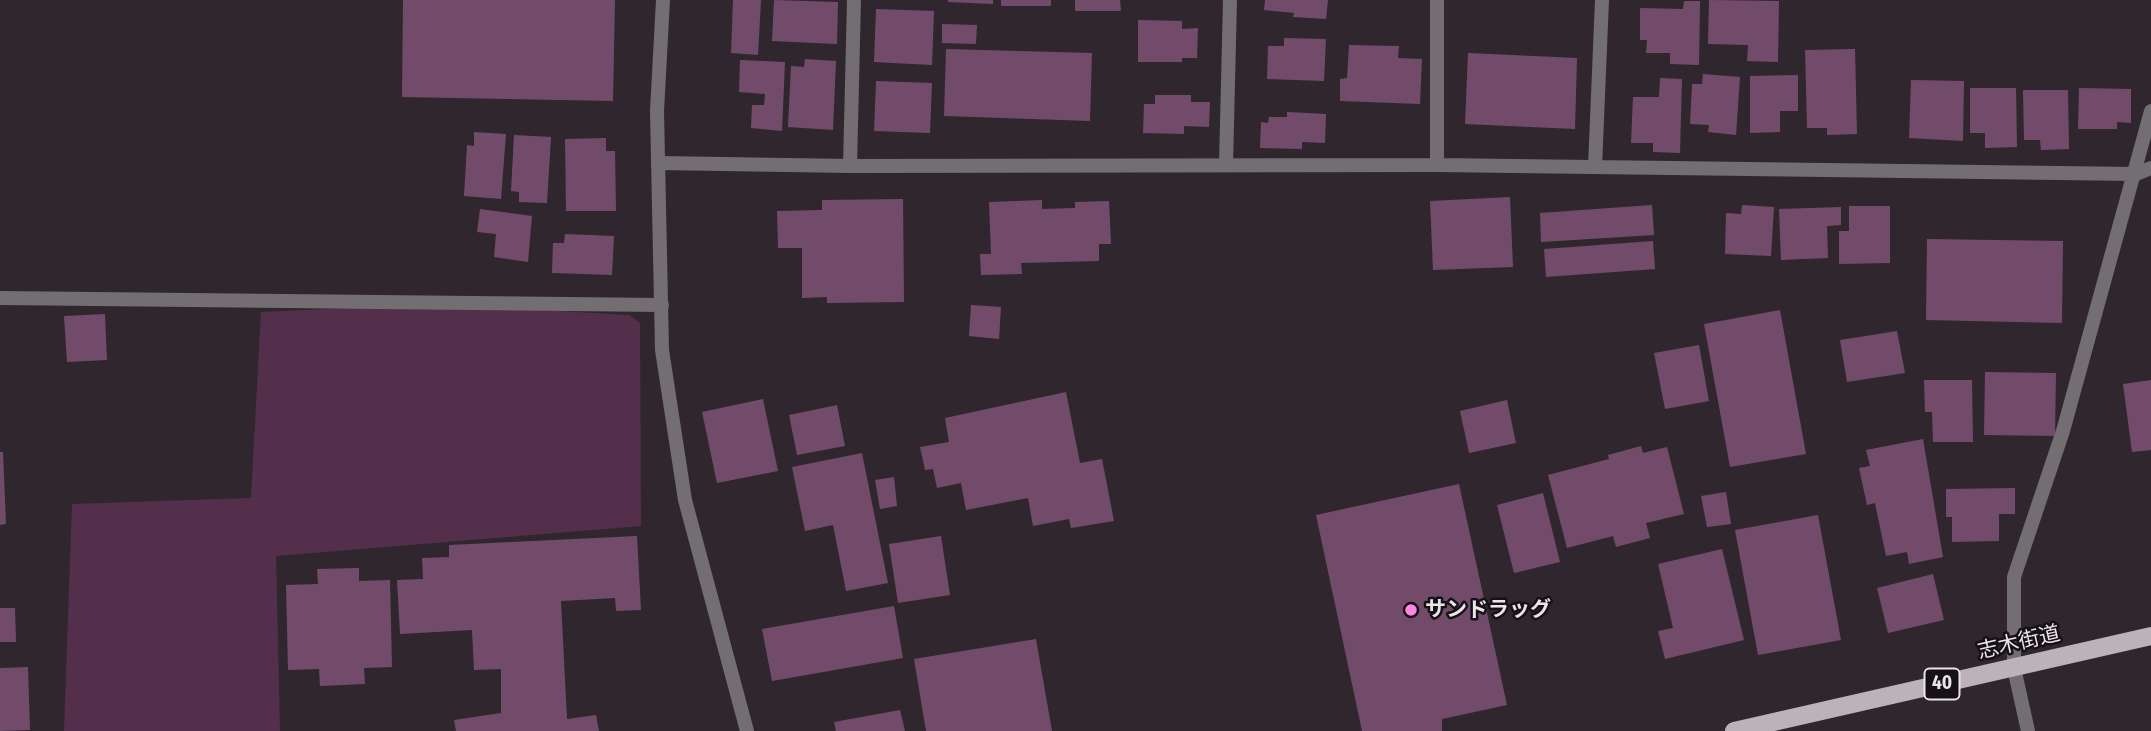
<!DOCTYPE html>
<html>
<head>
<meta charset="utf-8">
<style>
  body { margin:0 }
  canvas { display:block; background:#2f272d }
</style>
</head>
<body>
<canvas width="2151" height="731"></canvas>
<script>
const context = document.querySelector('canvas').getContext('2d');
context.lineJoin = 'round';
function paint(path, color) { context.fillStyle = color; context.fill(path, 'evenodd'); }
const poly = rows => new Path2D(rows.map(r => 'M' + r).join(''));
function strokePath(path, color, width, dash) { context.strokeStyle = color; context.lineWidth = width; context.lineCap = dash ? 'butt' : 'round'; context.setLineDash(dash || []); context.stroke(path); }
function write(font, color, halo, rows, align = 'center') {
  context.font = font + ' "Fira Sans Condensed","Noto Sans JP",sans-serif'; context.lineWidth = 5; context.setLineDash([]); context.textBaseline = 'middle'; context.strokeStyle = halo; context.fillStyle = color; for (const [text, x, y, turn = 0] of rows) {
    context.save(); context.translate(x, y); context.rotate((+turn || 0) * Math.PI / 180); context.textAlign = isNaN(turn) ? turn : align; if (halo) context.strokeText(text, 0, 0); context.fillText(text, 0, 0); context.restore();
  }
}
const green = poly([
  [437,304,629,315,640,323,641,526,276,556,280,731,64,731,72,504,251,498,261,312]
]);
const building = poly([
  [403,0,615,0,613,101,402,97],
  [733,0,761,0,758,55,731,53],
  [774,0,838,2,837,44,772,41],
  [948,0,993,0,993,4,948,2],
  [1001,0,1051,0,1051,6,1001,6],
  [1075,0,1120,0,1121,11,1075,11],
  [1265,0,1328,0,1326,19,1293,17,1294,13,1264,10],
  [1709,0,1779,1,1778,62,1747,61,1748,45,1708,44],
  [1684,1,1700,1,1699,65,1670,64,1670,53,1646,53,1647,40,1640,40,1640,8,1683,9],
  [876,9,934,11,932,65,874,62],
  [1138,20,1182,21,1182,29,1198,28,1197,58,1182,58,1182,62,1138,62],
  [942,24,977,25,976,44,942,43],
  [1284,38,1326,39,1324,81,1267,79,1268,46,1284,46],
  [1349,45,1399,46,1398,58,1422,59,1420,104,1340,101,1340,79,1347,78],
  [946,49,1092,53,1090,121,944,116],
  [1855,49,1857,134,1827,135,1827,128,1807,128,1805,50],
  [1468,53,1577,58,1575,129,1465,124],
  [805,59,836,61,833,130,788,127,791,66,804,67],
  [740,60,785,62,782,131,751,128,752,105,764,105,765,94,739,92],
  [1703,74,1740,77,1736,135,1708,132,1709,125,1690,124,1692,84,1702,84],
  [1798,75,1798,111,1780,111,1780,132,1750,133,1750,76],
  [1660,78,1682,79,1680,153,1653,152,1653,143,1631,143,1633,97,1659,97],
  [1911,80,1964,81,1963,141,1909,138],
  [876,81,932,83,930,133,874,131],
  [1970,88,2016,88,2017,147,1985,148,1985,133,1970,133],
  [2079,88,2131,89,2131,123,2117,122,2117,129,2078,129],
  [2023,90,2068,90,2069,149,2041,150,2040,140,2024,140],
  [1155,95,1191,95,1191,102,1210,102,1209,127,1184,126,1184,134,1143,133,1144,104,1155,104],
  [1287,112,1326,114,1325,143,1302,142,1302,149,1260,148,1261,122,1268,123,1269,117,1287,117],
  [474,132,506,134,501,199,464,196,467,145,474,146],
  [514,135,551,137,547,203,519,202,519,192,511,191],
  [606,138,606,151,615,151,616,211,566,211,565,139],
  [1510,197,1513,267,1433,270,1430,201],
  [903,199,904,302,827,303,827,297,802,298,802,248,778,248,777,211,822,210,822,200],
  [1042,200,1042,209,1075,208,1075,202,1109,201,1111,244,1099,244,1099,261,1021,263,1022,274,981,275,980,254,991,254,989,202],
  [1652,205,1654,235,1541,242,1540,213],
  [1742,205,1774,207,1771,256,1725,254,1726,213,1741,214],
  [1849,206,1890,206,1890,263,1839,264,1839,231,1849,231],
  [1841,207,1841,225,1827,226,1828,258,1781,260,1779,209],
  [480,209,532,216,528,262,494,257,496,234,477,232],
  [565,234,614,236,612,275,552,273,553,243,564,243],
  [1927,239,2063,241,2062,323,1926,320],
  [1653,241,1655,269,1546,277,1544,249],
  [971,305,1001,307,999,339,969,336],
  [1780,310,1806,454,1730,467,1704,324],
  [105,314,107,360,67,362,64,316],
  [1897,331,1905,373,1847,382,1840,340],
  [1699,345,1709,401,1665,409,1654,353],
  [1985,372,2056,373,2055,436,1984,435],
  [1924,380,1972,380,1973,442,1933,442,1932,412,1925,412],
  [2151,380,2151,450,2132,452,2123,384],
  [1066,392,1080,463,1102,459,1114,521,1071,528,1069,519,1033,526,1028,498,966,510,961,483,937,488,933,469,925,470,920,447,949,442,945,418],
  [763,399,778,471,717,483,702,412],
  [1507,400,1516,443,1469,453,1460,411],
  [837,405,845,446,797,455,789,415],
  [1923,439,1943,557,1909,564,1907,552,1886,556,1875,503,1867,505,1859,468,1870,466,1866,450],
  [1641,446,1643,453,1667,447,1684,514,1646,523,1650,538,1616,547,1613,536,1567,548,1548,475,1609,459,1608,455],
  [0,452,3,452,6,524,0,525],
  [862,453,888,583,846,591,833,525,805,531,792,467],
  [894,477,897,506,880,509,875,480],
  [1459,484,1507,705,1442,719,1442,731,1362,731,1316,515],
  [2015,488,2015,514,1999,514,1999,541,1952,542,1952,517,1946,517,1946,489],
  [1726,492,1731,524,1707,527,1701,496],
  [1543,493,1560,562,1514,573,1497,505],
  [1818,515,1841,640,1758,655,1735,530],
  [637,536,641,610,616,611,615,598,561,601,567,719,596,715,599,731,456,731,454,720,501,713,501,669,474,670,472,630,400,634,397,580,423,579,422,558,449,557,449,545],
  [941,536,950,595,898,603,889,544],
  [1722,549,1744,640,1665,659,1658,631,1673,628,1658,564],
  [359,568,359,581,390,580,392,667,364,668,365,684,320,686,319,669,288,670,286,585,318,584,317,569],
  [1933,574,1944,620,1888,633,1877,588],
  [894,606,903,658,772,681,762,629],
  [0,608,15,608,16,642,0,642],
  [1036,639,1052,731,926,731,914,659],
  [28,667,30,730,0,731,0,668],
  [900,710,905,731,836,731,834,722]
]);
const service = poly([
  [0,298,662,305]
]);
const minor = poly([
  [658,163,850,166,1437,165,2136,174,2151,168],
  [1226,165,1230,0],
  [1437,165,1437,0],
  [850,166,854,0],
  [1595,167,1602,0],
  [2028,731,2014,668,2014,577,2063,431,2151,111]
]);
const tertiary = poly([
  [663,0,657,111,662,350,685,500,747,731]
]);
const primary = poly([
  [1734,731,2151,636]
]);
const markers = [
  [1411,610,7,"#fd86e3"]
];
const shields = [
  [1942,684,35]
];
const shieldNames = [
  ["40",1942,684]
];
const poiNames = [
  ["サンドラッグ",1425,610]
];
const streetNames = [
  ["志木街道",2019,643,-13]
];
paint(green, '#542f4b');
paint(building, '#734b6a');
strokePath(service, '#726e71', 14);
strokePath(minor, '#726e71', 14);
strokePath(tertiary, '#726e71', 14);
strokePath(primary, '#bcb2b9', 18);
for (const [x, y, r, color] of markers) { const dot = new Path2D(); dot.arc(x, y, r, 0, 2 * Math.PI); context.fillStyle = color; context.fill(dot); strokePath(dot, '#151114', 2.5); }
for (const [x, y, w] of shields) { const box = new Path2D(); box.roundRect(x - w / 2, y - 15.5, w, 31, 5); context.fillStyle = '#151114'; context.fill(box); strokePath(box, '#ebe5e9', 2); }
write('bold 19px', '#ebe5e9', null, shieldNames);
write('bold 21px', '#ebe5e9', '#151114', poiNames, 'left');
write('21px', '#ebe5e9', '#151114', streetNames);
</script>
</body>
</html>
